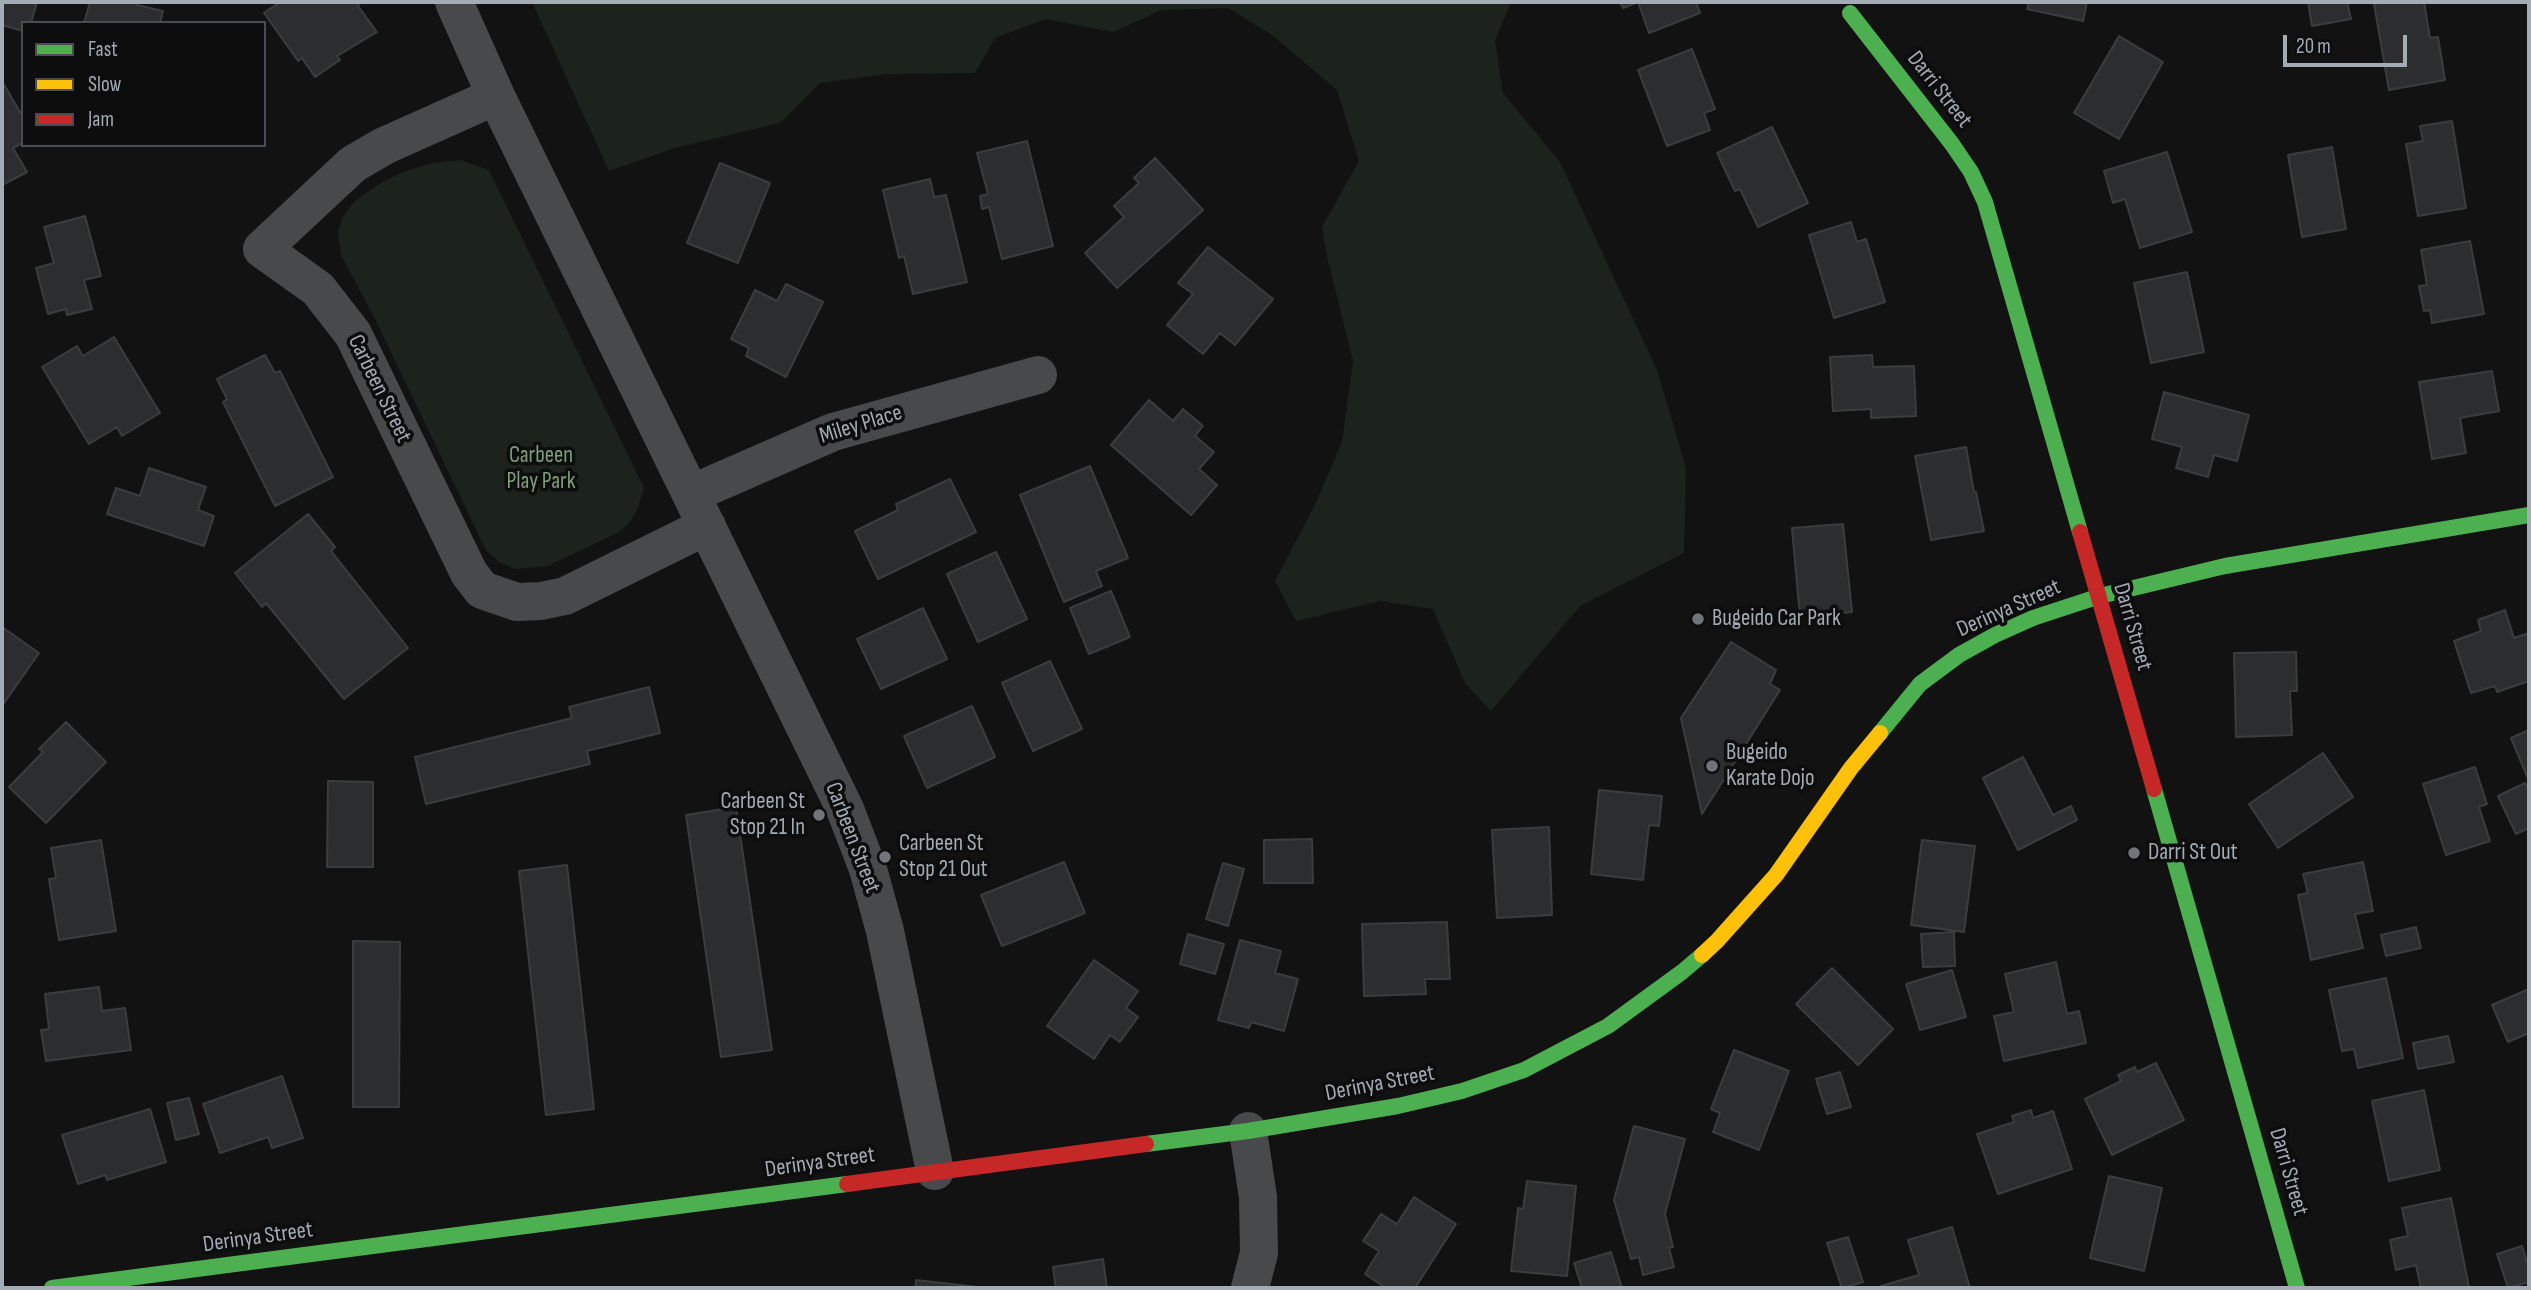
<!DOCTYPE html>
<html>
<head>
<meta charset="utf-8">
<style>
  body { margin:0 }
  #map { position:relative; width:2531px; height:1290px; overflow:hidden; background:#121212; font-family:"Sofia Sans Condensed",sans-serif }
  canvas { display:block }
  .frame { position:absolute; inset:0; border:4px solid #a3abb4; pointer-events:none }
  .legend { position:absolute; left:21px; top:21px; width:245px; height:126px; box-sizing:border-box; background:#0d0d0e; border:2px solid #494c50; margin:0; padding:9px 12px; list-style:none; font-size:21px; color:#a3abb4 }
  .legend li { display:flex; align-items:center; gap:14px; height:35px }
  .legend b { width:35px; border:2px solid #494c50 }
  .scale { position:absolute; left:2283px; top:35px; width:124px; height:32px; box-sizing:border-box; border:4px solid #a3abb4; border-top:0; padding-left:9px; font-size:21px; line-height:24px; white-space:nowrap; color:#a3abb4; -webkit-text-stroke:5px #0d0d0e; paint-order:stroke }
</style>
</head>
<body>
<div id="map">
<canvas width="2531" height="1290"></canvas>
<div class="frame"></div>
<ul class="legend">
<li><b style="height:9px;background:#4caf50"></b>Fast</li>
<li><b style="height:9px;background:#ffc107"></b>Slow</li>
<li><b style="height:9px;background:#c62828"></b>Jam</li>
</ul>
<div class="scale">20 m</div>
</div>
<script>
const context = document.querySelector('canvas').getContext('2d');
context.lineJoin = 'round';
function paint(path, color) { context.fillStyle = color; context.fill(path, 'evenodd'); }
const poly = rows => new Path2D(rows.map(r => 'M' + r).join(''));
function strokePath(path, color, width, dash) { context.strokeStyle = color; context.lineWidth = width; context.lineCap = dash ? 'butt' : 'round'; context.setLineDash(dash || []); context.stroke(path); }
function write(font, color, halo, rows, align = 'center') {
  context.font = font + ' "Sofia Sans Condensed",sans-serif'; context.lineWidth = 7; context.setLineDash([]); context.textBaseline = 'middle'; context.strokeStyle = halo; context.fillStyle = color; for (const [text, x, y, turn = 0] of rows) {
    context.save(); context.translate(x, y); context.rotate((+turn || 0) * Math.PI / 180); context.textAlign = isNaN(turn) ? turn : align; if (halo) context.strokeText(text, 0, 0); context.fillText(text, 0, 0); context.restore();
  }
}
const green = poly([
  [532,2,1511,2,1495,41,1503,93,1560,162,1657,370,1686,468,1684,553,1580,606,1491,711,1465,683,1433,609,1380,601,1296,621,1275,581,1314,507,1342,442,1353,361,1327,256,1322,227,1359,161,1337,90,1272,35,1228,8,1162,10,1113,32,1046,19,995,38,975,73,886,74,820,83,780,123,675,148,609,171],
  [460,160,489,170,644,488,638,508,630,522,619,532,548,566,515,569,499,562,486,550,375,319,341,255,338,232,343,216,355,201,382,182,405,171,433,163]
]);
const building = poly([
  [2,2,37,2,31,23,23,23,23,31,2,25,2,2],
  [90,2,138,2,137,5,163,11,160,23,84,23,90,2],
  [280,2,361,2,358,6,377,32,337,56,340,60,315,77,302,58,298,61,264,13,280,2],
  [1620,2,1696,2,1700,13,1649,33,1638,2,1623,8,1620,2],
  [2029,2,2087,2,2083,21,2027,9,2029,2],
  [2308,2,2347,2,2351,19,2312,26,2308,2],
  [2385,2,2424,2,2430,38,2438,37,2445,80,2389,90,2374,4,2385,2],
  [2119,36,2163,62,2119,139,2074,113,2119,36],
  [1692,49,1715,109,1704,113,1710,130,1667,146,1638,70,1692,49],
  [3,83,23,117,23,143,13,148,27,172,2,185,3,83],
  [2452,121,2466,208,2418,216,2406,144,2423,141,2420,126,2452,121],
  [1772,127,1808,203,1758,227,1740,189,1735,191,1717,153,1772,127],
  [1027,141,1053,246,1002,259,989,207,982,209,980,196,988,194,977,153,1027,141],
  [2332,147,2346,229,2302,237,2288,155,2332,147],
  [2167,152,2192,232,2140,248,2125,199,2113,203,2104,171,2167,152],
  [1155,158,1203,210,1117,288,1085,253,1124,217,1114,206,1139,183,1134,178,1155,158],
  [720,163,770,183,738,263,687,243,720,163],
  [930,179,934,197,946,195,967,282,913,294,904,256,899,258,883,190,930,179],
  [85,216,101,276,84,280,92,309,67,315,66,309,48,314,36,268,54,263,44,227,85,216],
  [1851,222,1857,242,1866,239,1885,302,1834,318,1809,235,1851,222],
  [2470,241,2484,314,2432,323,2430,310,2424,311,2419,286,2427,285,2421,250,2470,241],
  [1208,247,1273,299,1235,345,1220,333,1203,354,1167,325,1193,294,1178,283,1208,247],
  [2187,272,2204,352,2151,363,2134,283,2187,272],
  [786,284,823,302,786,377,746,356,749,348,731,339,755,290,777,301,786,284],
  [114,337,160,413,122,436,117,427,89,444,42,367,77,346,83,356,114,337],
  [265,355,275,373,280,371,333,477,275,506,223,402,227,399,217,379,265,355],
  [1872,355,1873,367,1914,366,1916,416,1871,418,1871,409,1833,411,1830,357,1872,355],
  [2492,371,2499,411,2460,418,2466,453,2432,459,2419,382,2492,371],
  [2164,392,2249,415,2237,461,2214,455,2208,477,2176,468,2182,447,2152,439,2164,392],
  [1149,400,1173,421,1183,409,1203,426,1195,436,1214,452,1199,469,1217,485,1191,515,1111,445,1149,400],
  [1966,447,1974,492,1976,492,1984,531,1931,540,1915,456,1966,447],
  [1090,466,1128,558,1096,571,1102,586,1064,602,1020,495,1090,466],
  [149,468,206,487,198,510,214,516,204,546,107,514,116,488,140,496,149,468],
  [950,479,976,532,878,579,855,531,898,510,896,504,950,479],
  [308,514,335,547,331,551,408,648,344,699,266,603,262,607,235,573,308,514],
  [1843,524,1852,612,1800,617,1792,528,1843,524],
  [996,552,1027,619,978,642,947,574,996,552],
  [1111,591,1130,637,1089,654,1070,608,1111,591],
  [923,608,947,659,881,689,857,639,923,608],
  [2505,610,2514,638,2529,633,2529,681,2497,692,2495,686,2471,693,2454,641,2481,631,2478,620,2505,610],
  [2,627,39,653,2,706,2,627],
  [1731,642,1776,670,1770,684,1780,690,1702,814,1681,718,1731,642],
  [2296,652,2297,691,2290,691,2292,735,2236,737,2234,653,2296,652],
  [1050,661,1082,729,1033,751,1002,683,1050,661],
  [649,687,660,733,587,751,590,764,426,804,415,757,572,718,569,707,649,687],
  [972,706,995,757,927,788,904,736,972,706],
  [66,722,106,762,46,823,9,787,43,752,39,749,66,722],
  [2529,730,2529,781,2511,738,2529,730],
  [2323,753,2353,797,2278,848,2249,804,2323,753],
  [2023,757,2053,815,2071,806,2077,820,2018,850,1983,778,2023,757],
  [2475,767,2487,804,2479,807,2490,841,2446,855,2423,784,2475,767],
  [328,781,373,782,373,867,327,867,328,781],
  [2525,783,2529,792,2529,828,2516,834,2498,796,2525,783],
  [1599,790,1662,796,1659,826,1649,825,1643,880,1591,874,1599,790],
  [736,807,772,1050,721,1057,686,815,736,807],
  [1549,827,1552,915,1497,918,1492,830,1549,827],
  [1312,839,1313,883,1264,883,1264,840,1312,839],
  [101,840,116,931,59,940,49,879,56,878,51,848,101,840],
  [1922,840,1975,846,1964,932,1911,925,1922,840],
  [1064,862,1085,913,1002,946,981,895,1064,862],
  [2363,862,2373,911,2355,914,2363,948,2311,960,2298,895,2308,893,2303,874,2363,862],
  [1223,863,1244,869,1228,926,1206,919,1223,863],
  [567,865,594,1109,546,1115,519,871,567,865],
  [1447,922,1450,979,1425,979,1426,994,1364,996,1362,924,1447,922],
  [2416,927,2421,948,2386,956,2381,935,2416,927],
  [1954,932,1955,966,1923,967,1921,934,1954,932],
  [1188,934,1224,944,1215,974,1180,964,1188,934],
  [1240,940,1281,951,1275,973,1298,979,1284,1031,1251,1022,1249,1028,1218,1020,1240,940],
  [353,941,400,942,399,1107,353,1107,353,941],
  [1094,960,1138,991,1126,1008,1138,1017,1120,1042,1110,1035,1094,1059,1047,1026,1094,960],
  [2056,962,2067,1014,2079,1011,2086,1043,2004,1061,1994,1016,2014,1012,2005,974,2056,962],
  [1832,968,1893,1029,1858,1065,1796,1004,1832,968],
  [1952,970,1966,1017,1920,1030,1906,984,1952,970],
  [2386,978,2403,1058,2358,1068,2354,1049,2342,1051,2329,990,2386,978],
  [99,987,102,1011,125,1008,131,1050,46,1061,41,1030,49,1029,45,994,99,987],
  [2529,989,2529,1033,2508,1042,2492,1005,2529,989],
  [2448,1036,2454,1062,2418,1069,2413,1043,2448,1036],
  [1734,1050,1789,1071,1759,1150,1713,1132,1720,1113,1711,1109,1734,1050],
  [2156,1063,2184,1120,2112,1155,2085,1099,2121,1081,2118,1075,2135,1067,2137,1072,2156,1063],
  [1840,1072,1851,1107,1827,1114,1816,1079,1840,1072],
  [282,1076,303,1138,272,1148,268,1137,220,1153,203,1104,282,1076],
  [2424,1090,2440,1170,2389,1181,2372,1101,2424,1090],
  [189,1098,199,1134,176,1140,167,1103,189,1098],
  [150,1109,166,1162,107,1180,105,1175,78,1184,62,1135,150,1109],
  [2031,1110,2033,1118,2053,1111,2072,1169,1998,1194,1977,1134,2014,1122,2012,1116,2031,1110],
  [1634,1126,1685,1139,1665,1214,1673,1247,1669,1248,1674,1267,1643,1275,1639,1257,1631,1259,1614,1200,1634,1126],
  [2109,1176,2162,1188,2144,1271,2090,1258,2109,1176],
  [1527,1181,1576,1186,1567,1276,1511,1271,1518,1208,1523,1209,1527,1181],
  [1414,1197,1456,1224,1415,1288,1386,1288,1365,1274,1379,1251,1363,1241,1381,1214,1397,1224,1414,1197],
  [2451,1198,2469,1287,2421,1288,2416,1265,2396,1270,2390,1240,2408,1236,2402,1208,2451,1198],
  [1952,1227,1970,1288,1882,1288,1881,1286,1919,1275,1908,1240,1952,1227],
  [1848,1237,1863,1282,1842,1288,1827,1243,1848,1237],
  [2522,1246,2529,1269,2529,1282,2508,1288,2497,1254,2522,1246],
  [1611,1252,1622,1288,1582,1288,1574,1263,1611,1252],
  [1103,1259,1107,1288,1112,1288,1056,1288,1053,1267,1103,1259],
  [916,1280,986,1288,915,1288,916,1280]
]);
const street = poly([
  [454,2,496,96,845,809,868,869,885,931,935,1171],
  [496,96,384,146,353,164,262,249,318,289,353,334,469,573,482,590,517,602,541,601,565,596,707,526],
  [691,494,833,432,1038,375],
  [1248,1131,1258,1197,1259,1253,1250,1288]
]);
const fast = poly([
  [1850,13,1952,144,1971,172,1985,202,2080,532],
  [1880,733,1920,684,1959,655,1995,635,2033,618,2100,596,2225,566,2529,515],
  [2154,789,2297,1288],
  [1146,1144,1248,1131,1398,1106,1462,1091,1524,1070,1608,1026,1682,972,1702,955],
  [52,1288,847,1184]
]);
const slow = poly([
  [1702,955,1717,941,1776,875,1851,768,1880,733]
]);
const jam = poly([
  [2080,532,2154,789],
  [847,1184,1146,1144]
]);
const markers = [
  [1698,619,7,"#70757b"],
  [1712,766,7,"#70757b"],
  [819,815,7,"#70757b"],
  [2134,853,7,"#70757b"],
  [885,857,7,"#70757b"]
];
const streetNames = [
  ["Darri Street",1939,90,52],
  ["Carbeen Street",379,389,64],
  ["Miley Place",861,425,-17],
  ["Derinya Street",2009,609,-24],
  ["Darri Street",2132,627,74],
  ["Carbeen Street",852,838,69],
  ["Derinya Street",1380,1084,-11],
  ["Derinya Street",820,1163,-8],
  ["Darri Street",2288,1172,74],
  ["Derinya Street",258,1238,-8]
];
const parkNames = [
  ["Carbeen",541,456],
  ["Play Park",541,482]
];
const poiNames = [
  ["Bugeido Car Park",1712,619],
  ["Bugeido",1726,753],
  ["Karate Dojo",1726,779],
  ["Carbeen St",805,802,"right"],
  ["Stop 21 In",805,828,"right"],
  ["Carbeen St",899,844],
  ["Stop 21 Out",899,870],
  ["Darri St Out",2148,853]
];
paint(green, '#1c231c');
paint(building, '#2c2d2e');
strokePath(building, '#3a3d3e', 2);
strokePath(street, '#47494b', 38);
strokePath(fast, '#4caf50', 16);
strokePath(slow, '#ffc107', 16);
strokePath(jam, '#c62828', 16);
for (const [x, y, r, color] of markers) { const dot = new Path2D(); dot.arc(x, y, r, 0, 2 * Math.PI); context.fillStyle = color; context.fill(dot); strokePath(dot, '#0d0d0e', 2.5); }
write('23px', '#a3abb4', '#0d0d0e', streetNames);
write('23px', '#7e9f7a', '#0d0d0e', parkNames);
write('23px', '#a3abb4', '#0d0d0e', poiNames, 'left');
</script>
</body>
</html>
